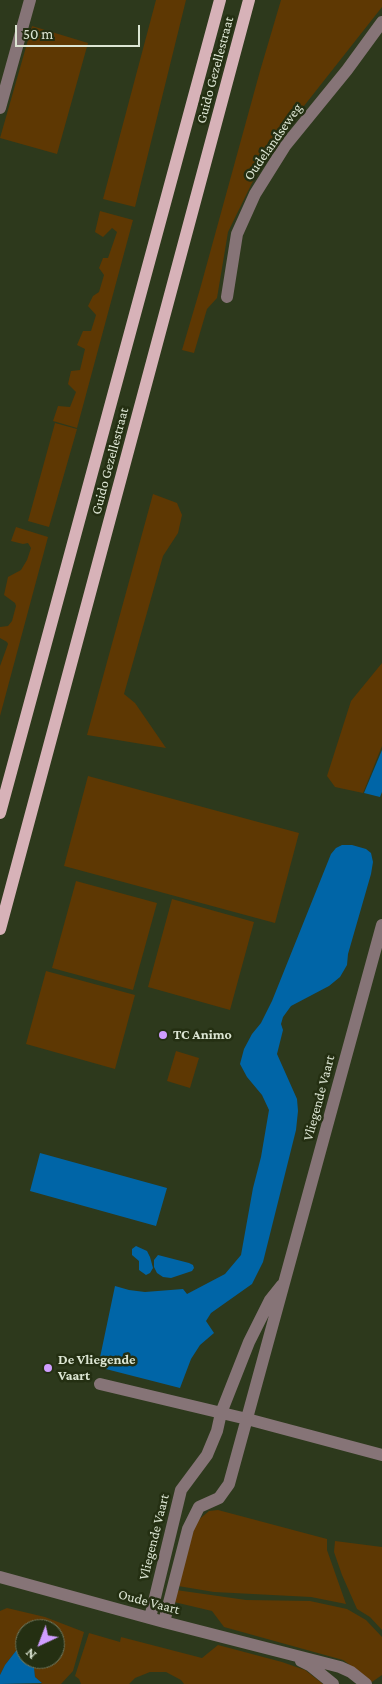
<!DOCTYPE html>
<html>
<head>
<meta charset="utf-8">
<style>
  body { margin:0 }
  #map { position:relative; width:382px; height:1684px; overflow:hidden; background:#2d391c; font-family:"Crimson Pro",serif }
  canvas { display:block }
  .north { position:absolute; left:15px; top:1619px; width:50px; height:50px; box-sizing:border-box; background:#242f12; border:1px solid #6e785f; border-radius:50%; rotate:223deg; font-size:14px; font-weight:700; line-height:20px; text-align:center; color:#dce5d3 }
  .north::after { content:''; display:block; margin:auto; width:18px; height:22px; background:#d09dff; clip-path:polygon(50% 0,100% 100%,50% 72%,0 100%) }
  .scale { position:absolute; left:15px; top:25px; width:125px; height:22px; box-sizing:border-box; border:2px solid #dce5d3; border-top:0; padding-left:6px; font-size:15px; line-height:18px; white-space:nowrap; color:#dce5d3; -webkit-text-stroke:4px #242f12; paint-order:stroke }
</style>
</head>
<body>
<div id="map">
<canvas width="382" height="1684"></canvas>
<div class="north">N</div>
<div class="scale">50 m</div>
</div>
<script>
const context = document.querySelector('canvas').getContext('2d');
context.lineJoin = 'round';
function paint(path, color) { context.fillStyle = color; context.fill(path, 'evenodd'); }
const poly = rows => new Path2D(rows.map(r => 'M' + r).join(''));
function strokePath(path, color, width, dash) { context.strokeStyle = color; context.lineWidth = width; context.lineCap = dash ? 'butt' : 'round'; context.setLineDash(dash || []); context.stroke(path); }
function write(font, color, halo, rows, align = 'center') {
  context.font = font + ' "Crimson Pro",serif'; context.lineWidth = 5; context.setLineDash([]); context.textBaseline = 'middle'; context.strokeStyle = halo; context.fillStyle = color; for (const [text, x, y, turn = 0] of rows) {
    context.save(); context.translate(x, y); context.rotate((+turn || 0) * Math.PI / 180); context.textAlign = isNaN(turn) ? turn : align; if (halo) context.strokeText(text, 0, 0); context.fillText(text, 0, 0); context.restore();
  }
}
const green = poly([
  [156,0,186,0,135,207,103,199],
  [281,0,382,0,382,7,285,130,252,183,228,232,217,298,207,309,194,353,182,350,200,289,260,71],
  [32,26,88,43,57,154,0,138],
  [100,211,133,220,77,428,53,421,58,406,70,407,76,392,68,384,71,371,80,370,85,349,77,345,83,331,91,331,96,315,88,306,93,296,99,292,104,275,99,268,103,258,108,258,117,232,112,228,103,237,95,232],
  [55,423,77,429,49,527,28,521],
  [153,494,177,503,182,515,178,533,163,556,124,694,135,703,166,748,87,735],
  [16,527,48,537,0,716,0,666,8,644,7,642,0,638,0,627,8,626,12,621,16,606,15,603,4,595,8,577,21,570,27,560,31,548,28,543,23,544,11,541],
  [382,663,382,746,363,793,335,787,327,776,351,701],
  [88,776,299,833,275,923,64,866],
  [76,881,157,903,133,990,52,968],
  [172,899,254,922,230,1010,148,987],
  [46,971,135,995,115,1069,26,1044],
  [176,1051,199,1058,190,1088,167,1081],
  [218,1510,327,1539,327,1550,346,1604,311,1597,214,1592,178,1586,196,1522,209,1511],
  [335,1541,382,1547,382,1630,370,1617,357,1609,342,1575,334,1552],
  [176,1590,246,1600,310,1601,347,1609,366,1620,382,1637,382,1675,372,1682,360,1672,343,1660,224,1627,212,1611,174,1602],
  [7,1608,45,1617,84,1632,73,1671,61,1684,41,1684,42,1683,35,1677,33,1664,33,1659,55,1659,55,1629,25,1629,25,1645,19,1647,5,1665,0,1675,0,1611],
  [89,1633,120,1642,121,1637,202,1658,218,1645,282,1662,305,1670,323,1684,184,1684,181,1680,166,1672,150,1672,135,1678,129,1684,81,1684,79,1679,75,1676]
]);
const water = poly([
  [382,750,382,792,380,797,364,793],
  [342,845,352,845,366,849,371,853,373,862,371,874,348,954,347,965,340,977,329,986,291,1006,283,1017,281,1024,283,1030,277,1054,297,1099,298,1111,296,1130,263,1262,252,1284,211,1313,206,1321,214,1333,200,1345,191,1359,180,1388,98,1367,115,1286,129,1290,145,1292,183,1289,187,1294,225,1274,241,1255,253,1188,261,1157,269,1110,262,1095,247,1077,240,1064,244,1049,252,1034,261,1023,272,1001,331,854,336,848],
  [40,1153,167,1188,156,1226,30,1191],
  [136,1246,147,1251,150,1257,153,1268,150,1273,146,1275,139,1270,139,1261,132,1255,132,1249],
  [158,1255,189,1263,193,1265,194,1268,192,1271,171,1278,163,1277,157,1273,154,1267,154,1260],
  [25,1645,25,1659,33,1659,35,1677,42,1683,0,1684,0,1675,5,1665,19,1647]
]);
const minor = poly([
  [0,108,30,0],
  [227,297,237,234,255,194,285,146,347,70,382,22],
  [100,1384,247,1419,382,1455],
  [0,1577,164,1622,340,1667,351,1672,366,1684],
  [150,1618,181,1490,207,1455,217,1431,221,1413,249,1342,270,1300,282,1285],
  [164,1622,188,1529,199,1507,219,1498,229,1484,382,925],
  [301,1661,311,1666,333,1684]
]);
const major = poly([
  [0,813,220,0],
  [0,929,249,0]
]);
const markers = [
  [163,1035,5,"#d09dff"],
  [48,1368,5,"#d09dff"]
];
const streetNames = [
  ["Guido Gezellestraat",215,70,-75],
  ["Oudelandseweg",273,142,-55],
  ["Guido Gezellestraat",110,461,-75],
  ["Vliegende Vaart",319,1098,-75],
  ["Vliegende Vaart",154,1537,-76],
  ["Oude Vaart",149,1602,15]
];
const poiNames = [
  ["TC Animo",173,1035],
  ["De Vliegende",58,1360],
  ["Vaart",58,1376]
];
paint(green, '#5e3803');
paint(water, '#0065a7');
strokePath(minor, '#867477', 12);
strokePath(major, '#d7b2b8', 12);
for (const [x, y, r, color] of markers) { const dot = new Path2D(); dot.arc(x, y, r, 0, 2 * Math.PI); context.fillStyle = color; context.fill(dot); strokePath(dot, '#242f12', 2); }
write('14px', '#dce5d3', '#242f12', streetNames);
write('bold 14px', '#dce5d3', '#242f12', poiNames, 'left');
</script>
</body>
</html>
